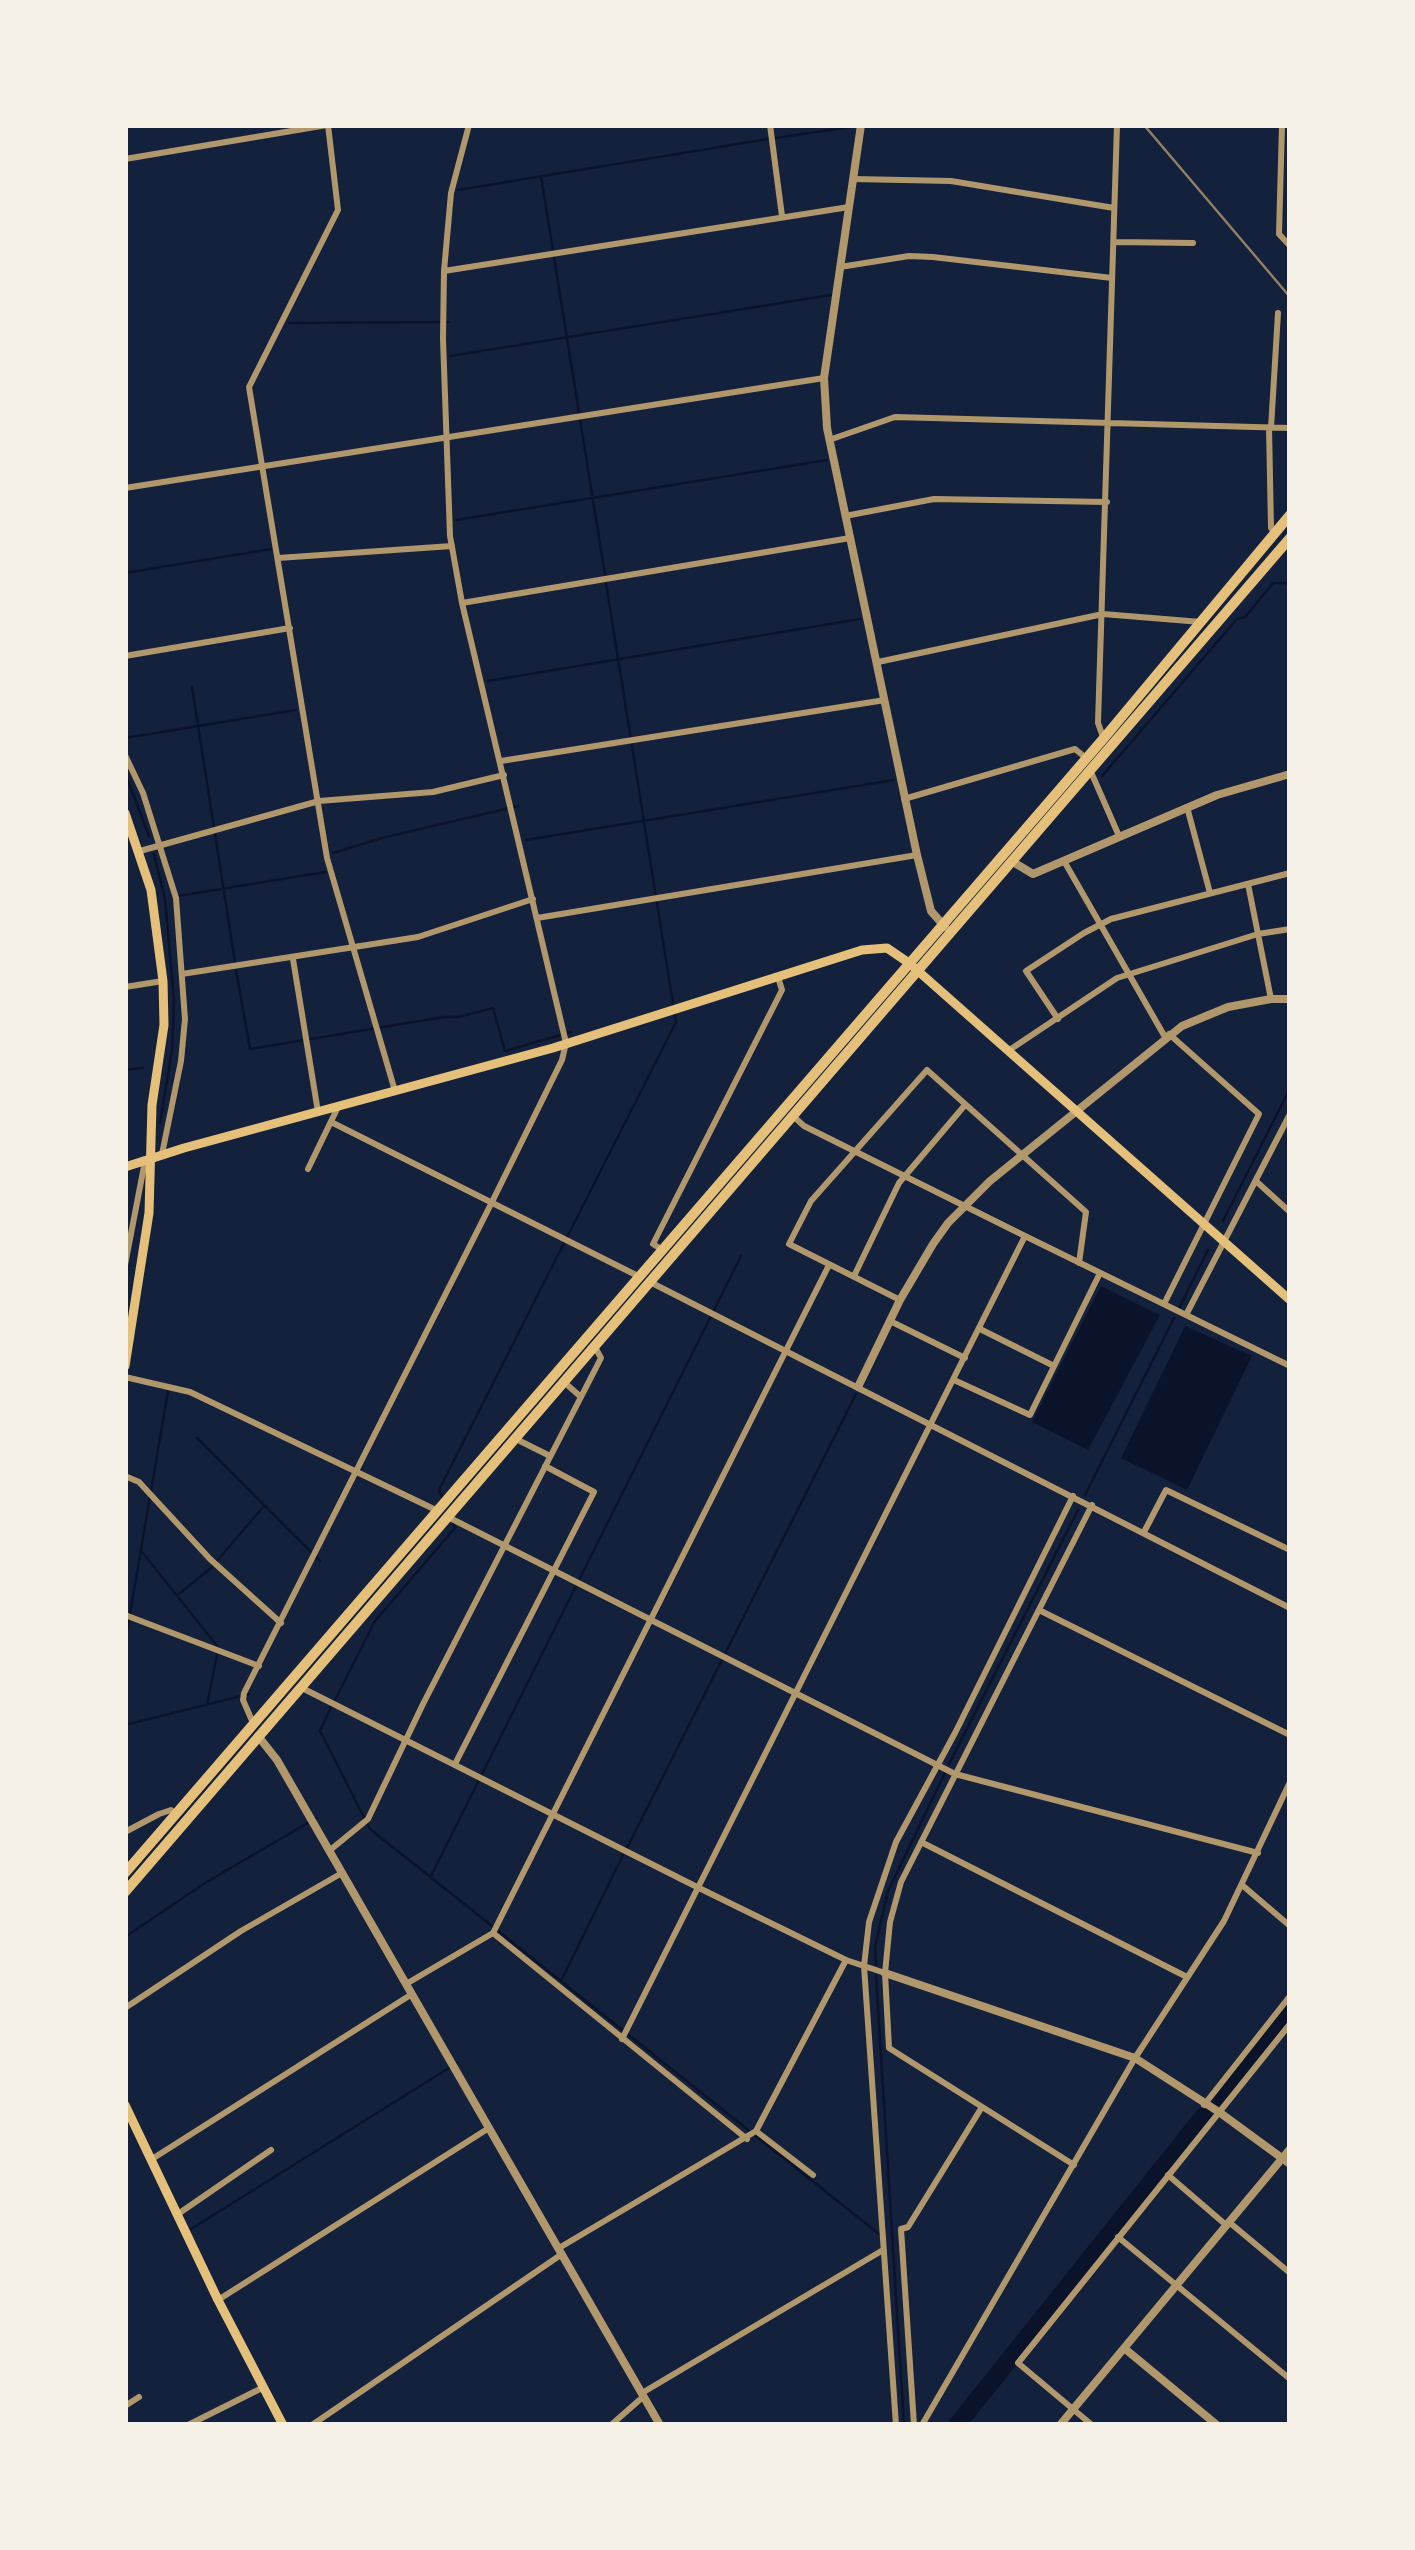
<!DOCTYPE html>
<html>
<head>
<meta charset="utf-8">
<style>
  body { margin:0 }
  #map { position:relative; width:1415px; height:2550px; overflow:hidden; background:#14213d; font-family:"Varela Round",sans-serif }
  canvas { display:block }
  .frame { position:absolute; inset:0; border:128px solid #f6f1e7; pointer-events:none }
</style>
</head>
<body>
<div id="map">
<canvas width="1415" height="2550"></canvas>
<div class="frame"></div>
</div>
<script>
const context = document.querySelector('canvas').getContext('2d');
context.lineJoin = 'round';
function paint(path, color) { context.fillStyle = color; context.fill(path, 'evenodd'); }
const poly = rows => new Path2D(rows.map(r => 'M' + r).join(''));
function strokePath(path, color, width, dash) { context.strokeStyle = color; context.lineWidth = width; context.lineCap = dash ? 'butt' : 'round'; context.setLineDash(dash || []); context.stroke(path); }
const water = poly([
  [1101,1286,1160,1315,1088,1450,1032,1422],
  [1185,1326,1252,1356,1187,1490,1121,1458]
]);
const stream = poly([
  [776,138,857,126],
  [541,176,605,575],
  [458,190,768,139],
  [289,323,449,322],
  [450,356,831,295],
  [456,520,827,460],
  [125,573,271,549],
  [606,583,673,1004],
  [488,681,860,619],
  [192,687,235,962],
  [125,738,296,710],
  [125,773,149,836],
  [1102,776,1237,619,1245,617,1273,583,1290,583],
  [526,840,894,780],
  [333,853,382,838,518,806],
  [154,854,165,899,174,1001,172,1050,160,1123],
  [178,896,325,872],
  [236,970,250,1049,444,1017,458,1017,493,1008,505,1051,571,1032],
  [125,1070,143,1068],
  [1223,1221,1290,1088],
  [1179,1308,1208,1250],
  [197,1438,320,1561],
  [1085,1495,1174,1318],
  [442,1497,439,1490,676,1022,674,1012],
  [142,1552,218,1647],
  [179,1594,211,1568,264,1506],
  [125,1643,168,1391],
  [335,1700,375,1621,455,1528,453,1523],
  [207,1705,217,1655],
  [331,1707,320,1731,370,1829,492,1926],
  [125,1725,249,1694],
  [949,1764,1078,1510],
  [627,1848,856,1394],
  [431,1876,741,1256],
  [498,1931,879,2234],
  [125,1937,205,1883,316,1818],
  [876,1965,875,1947,888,1891,945,1773],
  [876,1976,904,2425],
  [561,1981,623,1855],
  [191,2229,457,2063]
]);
const river = poly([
  [1216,2101,1290,2010],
  [957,2425,1203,2117]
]);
const minor = poly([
  [328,125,338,210,249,387,327,858,395,1091],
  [770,125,782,216],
  [1282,125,1279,234,1290,246],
  [125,159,327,125],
  [853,179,951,181,1114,208],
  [1114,242,1193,243],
  [840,267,909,256,933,257,1112,278],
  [444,271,849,207],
  [1269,427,1271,528,1275,533],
  [1271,428,1278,313],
  [829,440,895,417,1290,428],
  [125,488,824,378],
  [845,516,934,499,1107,502],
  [278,558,452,546],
  [462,603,850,538],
  [125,656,290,628],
  [878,662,1103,614,1201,622],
  [1103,737,1098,723,1117,125],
  [125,755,143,793,176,898,185,1019,181,1061,162,1154],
  [501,761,885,700],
  [1091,772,1119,836],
  [904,799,1075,749,1086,758],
  [1187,807,1210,893],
  [140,851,319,801,433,792,504,775],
  [1064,861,1165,1037],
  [1248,884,1271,999],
  [537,918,917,855],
  [293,959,318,1112],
  [182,974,418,937,533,899],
  [125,987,163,981],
  [1058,1019,1026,971,1084,933,1111,919,1290,873],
  [1008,1051,1117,978,1258,934,1290,929],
  [793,1116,804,1126,1025,1236,1288,1365,1290,1362],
  [331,1122,638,1276],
  [308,1169,338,1107],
  [1257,1182,1290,1212],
  [661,1249,653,1244,782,990,778,977],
  [125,1265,145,1161],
  [854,1276,899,1183,965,1105],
  [650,1282,1290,1608],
  [900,1300,789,1244,811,1201,927,1070,1086,1212,1079,1263],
  [1164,1304,1259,1114,1169,1034],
  [1186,1315,1290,1114],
  [890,1321,965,1358],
  [980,1329,1054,1366],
  [125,1377,190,1392,436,1510],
  [954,1380,1030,1415,1100,1273],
  [565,1383,581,1397],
  [516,1439,550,1456],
  [125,1476,139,1482,210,1559,281,1623],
  [448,1517,955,1774,1258,1853],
  [1144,1532,1166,1490,1290,1550],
  [1039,1610,1290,1735],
  [125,1615,259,1666],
  [302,1688,699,1888,846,1960,885,1973],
  [253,1723,243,1700,244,1693,492,1202,562,1060,566,1043,462,603,450,536,443,339,444,271,451,193,469,125],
  [455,1764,594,1492,545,1466],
  [125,1832,159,1814,171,1810,175,1814],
  [921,1842,1187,1977],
  [329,1851,368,1819,423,1704,601,1358,595,1347],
  [1242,1885,1290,1926],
  [493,1933,747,2139],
  [406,1984,493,1933,829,1265],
  [125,2008,241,1931,342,1873],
  [622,2039,1025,1236],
  [1204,2105,1290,1996],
  [756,2131,813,2175],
  [152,2159,412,1994],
  [1074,2165,889,2048,885,1973,890,1922,901,1882,1092,1505],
  [1168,2175,1226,2225],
  [178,2214,271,2150],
  [1229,2222,1290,2273],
  [1118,2237,1290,2379],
  [559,2248,756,2131,846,1960],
  [218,2300,489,2128],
  [642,2393,883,2250],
  [125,2406,139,2397],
  [188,2425,262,2388],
  [312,2425,562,2254],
  [611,2425,644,2396],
  [896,2425,864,1966,869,1922,896,1842,955,1733,1073,1496],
  [914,2425,901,2229,908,2227,982,2107],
  [922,2425,1135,2058,1224,1921,1290,1782],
  [1092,2425,1018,2363,1290,2024]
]);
const tertiary = poly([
  [861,125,824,378,827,428,917,855,931,911,945,927],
  [1013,862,1033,874,1217,795,1290,774],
  [858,1387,900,1300,933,1244,948,1223,990,1181,1182,1026,1228,1007,1271,999,1290,999],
  [258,1736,277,1760,660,2425],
  [885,1973,1135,2058,1219,2112,1290,2164],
  [1124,2348,1217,2425],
  [1060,2425,1290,2149]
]);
const secondary = poly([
  [125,813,151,890,163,981,164,1025,152,1105,149,1213,125,1366],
  [125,1167,184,1148,553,1048,862,950,887,948,909,963,1290,1300],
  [125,2105,218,2300,283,2425]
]);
const trunk = poly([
  [125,1873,1104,738,1290,515],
  [125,1892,1290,538]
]);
const rail = poly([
  [1144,125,1290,297]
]);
paint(water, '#0b132b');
strokePath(stream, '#0b132b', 2.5);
strokePath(river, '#0b132b', 18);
strokePath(minor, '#b1986c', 6);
strokePath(tertiary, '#b1986c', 8);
strokePath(secondary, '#e5c07b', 9);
strokePath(trunk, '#e5c07b', 10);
strokePath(rail, '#918062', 2.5);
</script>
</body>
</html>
